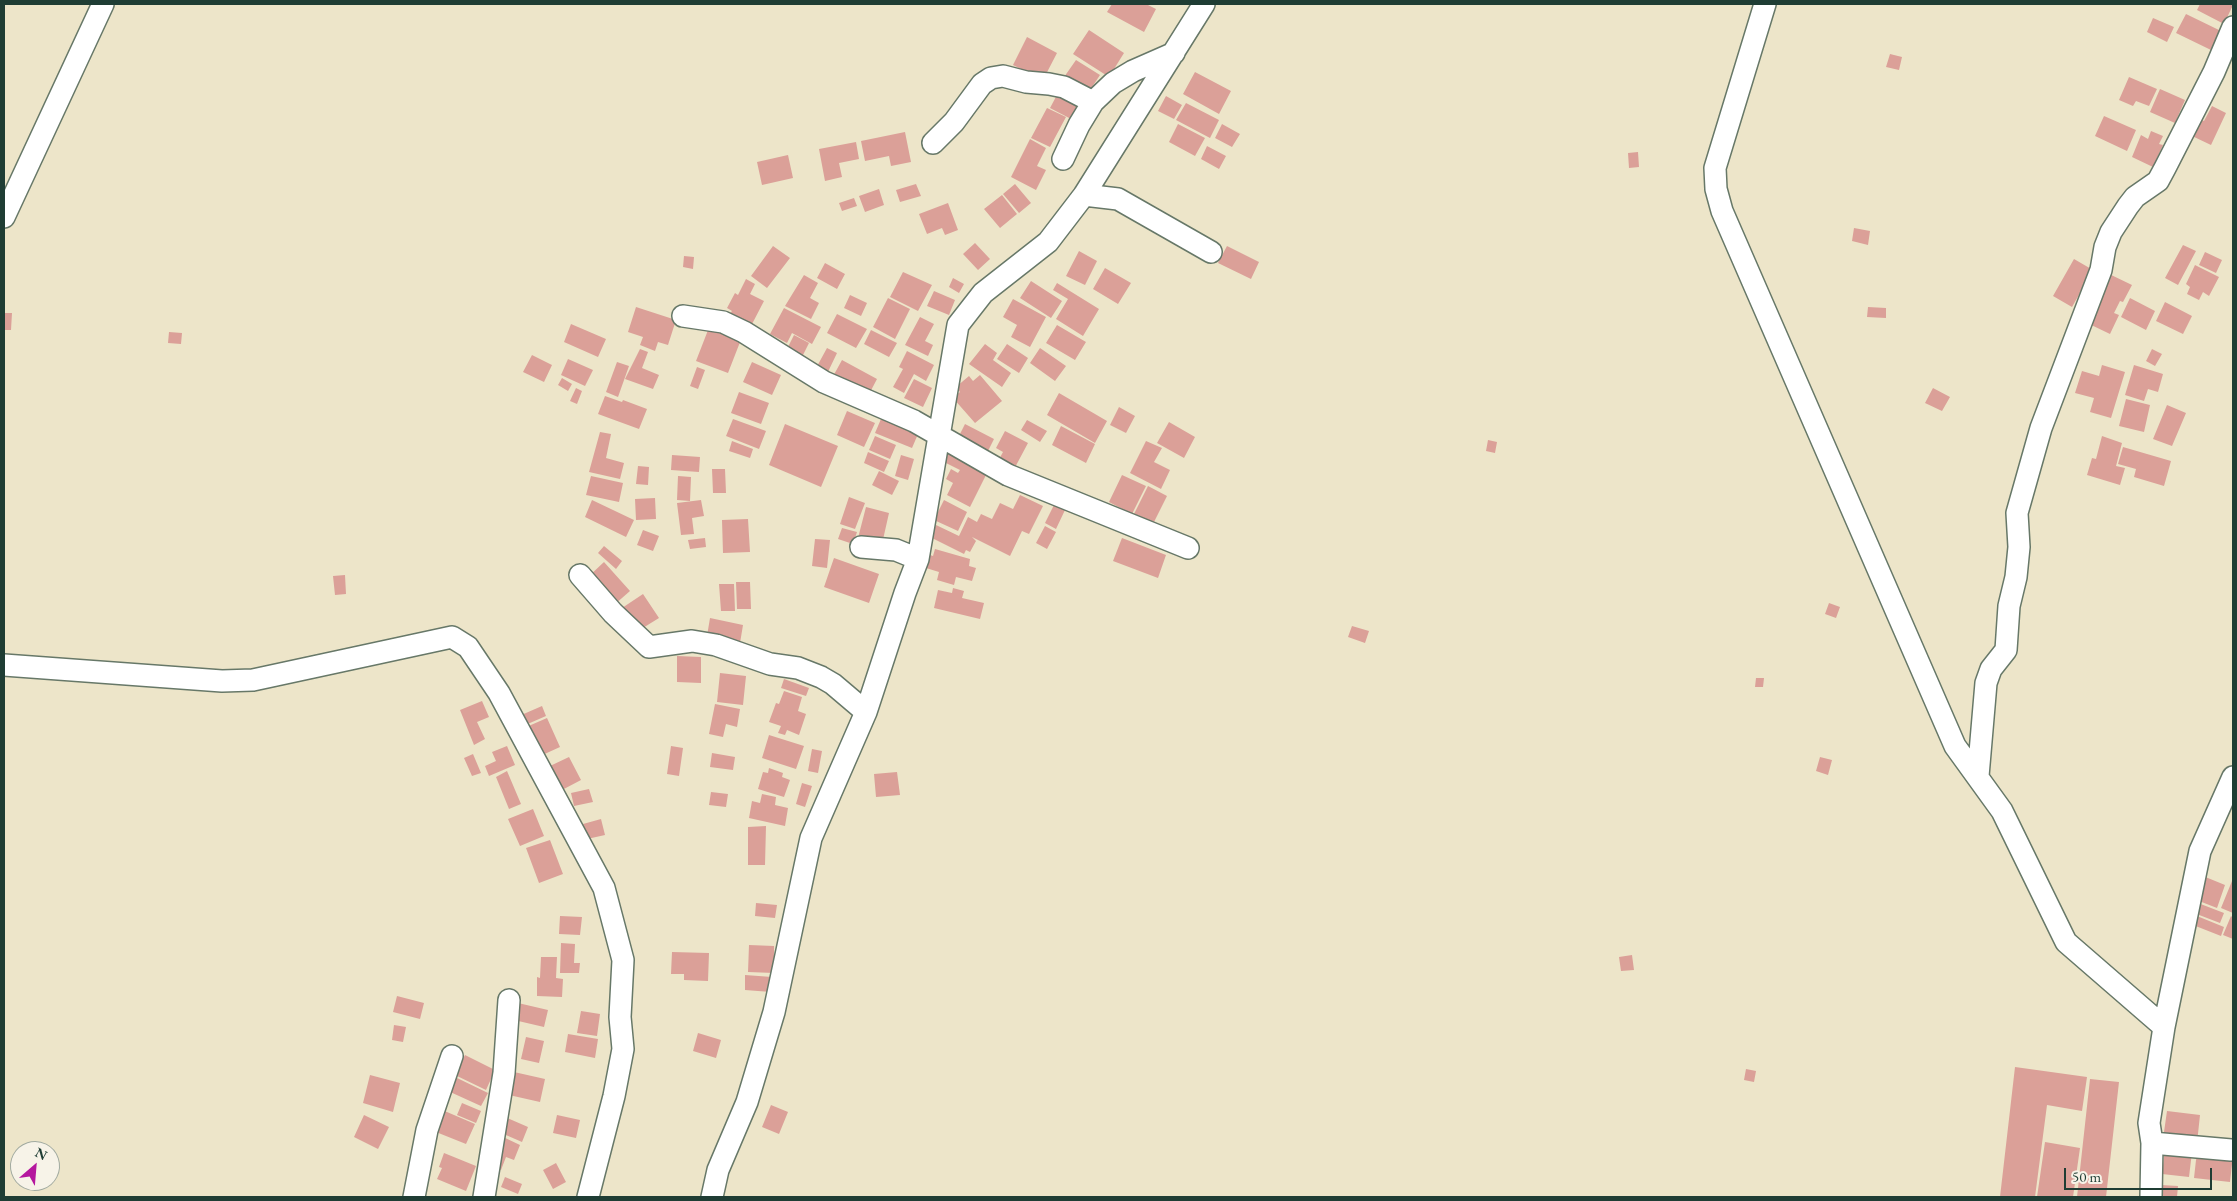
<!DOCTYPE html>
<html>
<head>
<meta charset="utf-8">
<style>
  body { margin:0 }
  #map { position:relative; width:2237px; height:1201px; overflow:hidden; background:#ede5c9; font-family:"EB Garamond",serif }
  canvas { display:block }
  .frame { position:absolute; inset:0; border:5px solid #1f3d34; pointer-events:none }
  .north { position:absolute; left:10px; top:1141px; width:50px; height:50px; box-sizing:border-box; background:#f7f3e8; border:1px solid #a1aaa0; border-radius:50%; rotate:27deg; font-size:14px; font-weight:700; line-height:20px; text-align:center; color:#1f3d34 }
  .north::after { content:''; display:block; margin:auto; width:18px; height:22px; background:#b5179e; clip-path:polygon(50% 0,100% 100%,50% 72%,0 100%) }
  .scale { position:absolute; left:2064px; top:1168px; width:148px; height:22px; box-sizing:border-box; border:2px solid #1f3d34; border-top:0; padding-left:6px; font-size:15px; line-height:18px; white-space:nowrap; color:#1f3d34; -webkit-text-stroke:4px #f7f3e8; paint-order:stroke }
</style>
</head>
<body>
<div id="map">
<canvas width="2237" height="1201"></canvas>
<div class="frame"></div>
<div class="north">N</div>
<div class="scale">50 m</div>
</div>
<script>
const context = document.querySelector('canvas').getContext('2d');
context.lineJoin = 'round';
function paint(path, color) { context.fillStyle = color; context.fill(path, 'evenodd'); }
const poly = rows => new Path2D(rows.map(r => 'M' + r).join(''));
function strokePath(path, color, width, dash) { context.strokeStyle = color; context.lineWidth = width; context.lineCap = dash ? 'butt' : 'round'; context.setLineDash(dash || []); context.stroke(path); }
const building = poly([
  [1112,4,1146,4,1156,9,1144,32,1107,12],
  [2200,4,2230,4,2233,5,2224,24,2197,10],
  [2186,14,2221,31,2211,50,2176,33],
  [2153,18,2174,27,2167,42,2147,32],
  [1089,30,1124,53,1109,77,1073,54],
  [1027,37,1057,53,1043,80,1013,65],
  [1890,54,1902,57,1899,70,1886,67],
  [1076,60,1100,75,1086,96,1062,80],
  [1195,72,1231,91,1219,114,1183,94],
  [2129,77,2157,89,2149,106,2136,101,2133,106,2119,100],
  [2160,89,2185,100,2175,123,2150,112],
  [1058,93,1081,104,1073,120,1050,108],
  [1166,96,1182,105,1174,119,1158,111],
  [1186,103,1219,120,1210,138,1176,120],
  [2212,106,2226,113,2211,145,2190,135,2198,118,2204,121],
  [1047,108,1066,117,1050,147,1031,138],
  [2104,116,2136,130,2127,151,2095,136],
  [1178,124,1205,138,1195,156,1169,142],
  [1222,124,1240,134,1232,147,1215,138],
  [2151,131,2163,136,2159,144,2163,145,2153,167,2132,157,2141,135,2148,139],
  [905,132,911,162,891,166,889,156,865,161,861,141],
  [1030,139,1046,148,1037,166,1046,170,1036,190,1011,177],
  [856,142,859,159,839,163,842,177,825,181,819,149],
  [1207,146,1226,156,1219,169,1201,159],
  [1638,152,1639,167,1629,168,1628,153],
  [788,155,793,178,762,185,757,162],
  [916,184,921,196,900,202,896,190],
  [1015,184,1031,203,1019,213,1003,194],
  [879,189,884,205,865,212,859,196],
  [1002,195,1017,214,1000,228,984,209],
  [854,198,857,206,842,211,839,203],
  [948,203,958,230,945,235,942,228,927,234,919,214],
  [1854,228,1870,231,1868,245,1852,241],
  [975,243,990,259,978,270,963,254],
  [2183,245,2196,251,2178,285,2165,278],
  [773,246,790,258,767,288,751,276],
  [1227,246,1259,262,1251,279,1218,263],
  [1079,251,1097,261,1085,285,1066,276],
  [2205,252,2222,260,2216,273,2199,265],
  [684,256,694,257,693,269,683,267],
  [2074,259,2093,270,2072,307,2053,296],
  [825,263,845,274,837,289,817,278],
  [2195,265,2219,277,2209,296,2203,292,2199,300,2187,294,2190,287,2186,284],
  [1105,268,1131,283,1118,304,1093,289],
  [903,272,932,285,918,311,890,297],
  [2105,272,2132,285,2123,302,2120,301,2114,313,2119,315,2110,334,2083,321],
  [804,275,818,283,810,298,819,303,811,319,785,306],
  [953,278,964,284,959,293,949,287],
  [746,279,755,284,750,294,764,301,751,326,729,315,732,311,727,308,735,293,738,295],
  [1031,281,1062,301,1051,318,1020,298],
  [1057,283,1099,309,1083,336,1056,319,1068,299,1053,290],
  [934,291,955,300,949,315,927,306],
  [850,295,867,303,861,316,844,308],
  [888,298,910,309,895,339,873,327],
  [2130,298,2155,311,2146,330,2121,317],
  [1013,299,1046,317,1030,347,1011,337,1017,325,1003,317],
  [2165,302,2192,316,2183,334,2156,321],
  [636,307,676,320,668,345,658,342,655,351,640,345,643,337,628,332],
  [1868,307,1886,308,1886,318,1867,317],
  [784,308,821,327,812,344,792,333,787,343,770,334],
  [4,313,12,313,11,330,4,330],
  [837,314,867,329,856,348,827,333],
  [920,317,934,324,925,341,933,345,928,356,905,345],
  [571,324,606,339,598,357,564,342],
  [710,325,742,337,728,373,696,361],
  [1057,325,1086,342,1075,360,1046,343],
  [871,330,897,343,889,357,864,344],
  [169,332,182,333,181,344,168,343],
  [794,335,809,343,801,359,786,351],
  [985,344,997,353,993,360,1011,373,1002,387,969,364],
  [1007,344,1028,358,1019,373,997,359],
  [827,348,837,353,826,376,815,370],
  [1040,348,1066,366,1055,381,1030,363],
  [640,349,648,352,642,368,659,375,653,389,625,379],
  [2152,349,2162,354,2155,366,2146,361],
  [907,351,934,365,926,381,914,374,904,393,893,387,903,369,899,367],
  [532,355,552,365,544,382,523,372],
  [568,359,593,370,585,386,561,375],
  [842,360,877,379,867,398,831,380],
  [617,362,629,366,618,397,606,392],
  [752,362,781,375,772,395,743,382],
  [2102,365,2125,372,2111,418,2090,412,2094,398,2075,393,2082,371,2099,376],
  [2134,365,2163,374,2158,392,2148,389,2144,401,2125,395],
  [697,367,705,370,698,389,690,386],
  [980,375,1002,401,975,423,953,398,960,392,956,387,969,376,973,381],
  [562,378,572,384,568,391,558,385],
  [914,379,932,388,923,407,904,398],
  [576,388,582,391,577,404,570,401],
  [1933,388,1950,397,1942,411,1925,403],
  [739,392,769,403,761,424,731,413],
  [1059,393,1107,421,1095,443,1047,415],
  [605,396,622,402,623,400,647,409,639,429,598,414],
  [2126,399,2150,405,2144,432,2119,426],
  [2167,405,2186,413,2172,446,2153,439],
  [1119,407,1135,416,1126,433,1110,425],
  [847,411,875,423,864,447,837,435],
  [884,412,921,427,912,448,875,433],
  [733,419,766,431,759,449,726,436],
  [1027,420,1047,431,1040,442,1021,430],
  [1169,422,1195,437,1184,458,1157,443],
  [785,424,838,446,821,487,769,465],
  [965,424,994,439,984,459,955,444],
  [1061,426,1095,444,1086,463,1052,445],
  [1005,431,1028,443,1012,473,996,465,1003,452,996,448],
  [600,432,611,434,606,458,624,463,620,479,589,472],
  [875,436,896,445,890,459,869,450],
  [2102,436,2122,443,2116,466,2125,468,2120,485,2087,475,2092,458,2096,459],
  [1488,440,1497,442,1495,453,1486,451],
  [732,441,753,449,750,458,729,451],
  [1146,441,1162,448,1154,462,1170,470,1161,489,1130,473],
  [949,447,990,467,970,507,947,495,953,483,946,479,951,469,958,473,960,470,942,461],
  [2123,447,2171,461,2164,486,2134,477,2136,469,2118,464],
  [868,452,889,461,884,472,864,463],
  [672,455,700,457,699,472,671,470],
  [901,455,914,459,908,480,895,476],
  [638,466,649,467,648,485,636,484],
  [712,469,725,469,726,493,713,493],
  [879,471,899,481,892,495,872,485],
  [1122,475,1146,486,1132,514,1109,502],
  [591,476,623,483,619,502,586,495],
  [678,476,691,477,690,501,677,500],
  [1148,486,1167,496,1153,524,1134,514],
  [1020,495,1043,506,1029,534,1022,531,1010,556,972,537,976,541,970,552,966,550,964,554,930,537,936,525,959,536,968,517,977,522,981,514,992,519,1000,503,1013,509],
  [849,497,865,503,855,529,840,524],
  [655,498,656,519,636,520,635,499],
  [592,500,634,520,626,537,585,517],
  [701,500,704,516,692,518,694,534,681,535,677,503],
  [944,500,967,512,958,531,934,520],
  [1054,505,1065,510,1056,529,1045,523],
  [866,507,889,513,882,544,858,538],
  [748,519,750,552,723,553,722,520],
  [1045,526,1056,532,1047,549,1036,543],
  [842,528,857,532,853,544,838,539],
  [643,530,659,536,653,551,637,545],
  [705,538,706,547,690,549,688,540],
  [1122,538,1166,555,1158,578,1113,561],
  [815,539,830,540,827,568,812,566],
  [604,546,622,561,616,569,598,553],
  [935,549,970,559,969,566,976,568,972,581,956,577,954,585,937,580,939,572,926,568,930,555,933,556],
  [834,558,879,574,869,603,824,587],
  [604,562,630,591,614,605,588,577],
  [345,575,346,594,335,595,333,576],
  [736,582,750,582,751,609,737,609],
  [719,584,734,584,735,611,721,611],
  [953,588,964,591,962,598,984,603,980,619,934,608,938,590,952,593],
  [643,594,659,618,638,631,622,608],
  [1829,603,1840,607,1836,618,1825,614],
  [710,618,743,625,740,643,707,636],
  [1352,626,1369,631,1365,643,1348,637],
  [677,656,701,657,701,683,677,682],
  [720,673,746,676,743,705,717,702],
  [1756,678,1764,678,1763,687,1755,687],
  [784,679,809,688,806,696,781,688],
  [784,691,802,697,798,711,806,714,799,735,787,730,785,735,778,733,781,726,769,722,776,703,779,704],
  [482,701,489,717,477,722,485,739,474,745,460,710],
  [715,704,740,709,737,727,726,724,723,737,709,734],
  [542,706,546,716,523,726,519,716],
  [547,718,560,747,538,757,524,728],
  [769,735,804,746,796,769,762,758],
  [507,746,515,765,489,776,485,766,496,761,492,752],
  [671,746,683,748,679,776,667,774],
  [812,749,822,751,818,773,808,771],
  [712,753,735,757,733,770,710,767],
  [473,754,481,773,472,776,464,758],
  [569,757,581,780,562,790,550,766],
  [1820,757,1832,760,1828,775,1816,771],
  [769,768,783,773,782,777,790,780,784,797,758,789,763,772,768,773],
  [507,771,521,804,509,809,496,777],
  [897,772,900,795,876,797,874,774],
  [802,783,812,786,805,807,796,804],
  [589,789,593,802,574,806,571,793],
  [711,792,728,794,726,807,709,805],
  [762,794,776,797,775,805,788,808,785,826,749,818,752,801,760,803],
  [533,809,544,836,520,846,508,819],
  [601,819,605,835,587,839,583,824],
  [766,826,765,865,748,865,748,827],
  [550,840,563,874,539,883,526,848],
  [2203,876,2225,885,2217,908,2194,899],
  [2232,881,2233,881,2233,913,2221,908],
  [756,903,777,905,775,918,755,916],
  [2198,903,2224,913,2220,923,2194,913],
  [2192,914,2224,927,2221,936,2188,923],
  [560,916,582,917,580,935,559,934],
  [2231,916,2233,918,2233,939,2223,935],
  [561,943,575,944,574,963,580,963,579,973,560,973],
  [749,945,774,946,774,973,748,972],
  [672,952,709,953,708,981,684,980,684,974,671,974],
  [1632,955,1634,970,1621,971,1619,957],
  [541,957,557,957,556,978,563,979,562,997,537,996,537,977,540,978],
  [745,975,772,977,771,992,745,990],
  [397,996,424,1003,420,1019,393,1012],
  [518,1003,548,1010,544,1027,514,1020],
  [581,1011,600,1014,597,1036,577,1033],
  [394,1025,406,1027,403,1042,392,1040],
  [698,1033,721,1040,716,1058,693,1051],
  [568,1034,598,1039,595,1058,565,1052],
  [526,1037,544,1041,539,1063,521,1059],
  [465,1055,495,1070,486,1090,455,1075],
  [2015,1067,2087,1077,2082,1111,2047,1105,2035,1197,2000,1197],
  [1746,1069,1756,1071,1754,1082,1744,1080],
  [514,1072,545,1079,540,1102,509,1095],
  [370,1075,400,1083,393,1112,363,1103],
  [455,1077,488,1093,481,1106,448,1091],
  [2090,1079,2119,1082,2106,1197,2077,1197],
  [462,1103,481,1111,476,1123,457,1115],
  [771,1105,788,1112,779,1134,762,1127],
  [440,1109,475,1124,466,1144,431,1130],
  [2167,1111,2200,1115,2197,1143,2163,1139],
  [364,1115,389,1127,378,1149,354,1137],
  [557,1115,580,1120,576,1138,553,1133],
  [505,1117,528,1127,522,1142,499,1132],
  [501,1136,520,1145,514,1160,506,1157,501,1170,493,1166],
  [2045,1142,2080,1148,2073,1197,2037,1197],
  [2165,1149,2192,1152,2189,1177,2162,1174],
  [2197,1151,2233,1155,2230,1182,2194,1178],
  [444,1153,476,1166,466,1191,437,1179,442,1168,439,1167],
  [556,1163,566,1182,553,1189,543,1170],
  [505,1177,522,1184,518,1194,501,1187],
  [2161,1185,2178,1186,2177,1197,2160,1197]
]);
const minor = poly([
  [1765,4,1715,168,1716,189,1722,211,1955,746,2002,811,2066,942,2164,1027,2149,1123,2152,1143,2151,1197],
  [933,143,954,122,982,84,991,78,1003,76,1026,82,1049,84,1064,87,1093,102],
  [1063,159,1079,125,1093,102,1113,83,1133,71,1174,53],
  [1084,195,1118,199,1211,252],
  [4,217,103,4],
  [683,316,723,322,744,332,824,382,914,421,1008,475,1188,548],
  [861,547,896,550,918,559],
  [580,575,613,613,649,647,692,641,716,645,770,664,798,668,821,677,833,684,866,712],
  [4,665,222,681,253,680,452,637,468,647,499,693,604,888,623,960,620,1017,623,1049,614,1096,588,1197],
  [1978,776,1986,683,1991,669,2006,650,2009,606,2016,577,2019,547,2017,513,2041,428,2101,270,2105,247,2111,232,2128,206,2135,197,2158,181,2165,168,2214,72,2233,27],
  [2164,1027,2200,851,2233,777],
  [2152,1143,2231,1150],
  [414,1197,427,1130,452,1056],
  [484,1197,504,1073,509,1000],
  [712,1197,718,1170,747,1102,774,1012,811,838,866,712,905,593,918,559,958,325,983,293,1048,242,1084,195,1204,4]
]);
paint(building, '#dba098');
strokePath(minor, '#677868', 24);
strokePath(minor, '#fff', 21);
</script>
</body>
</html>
